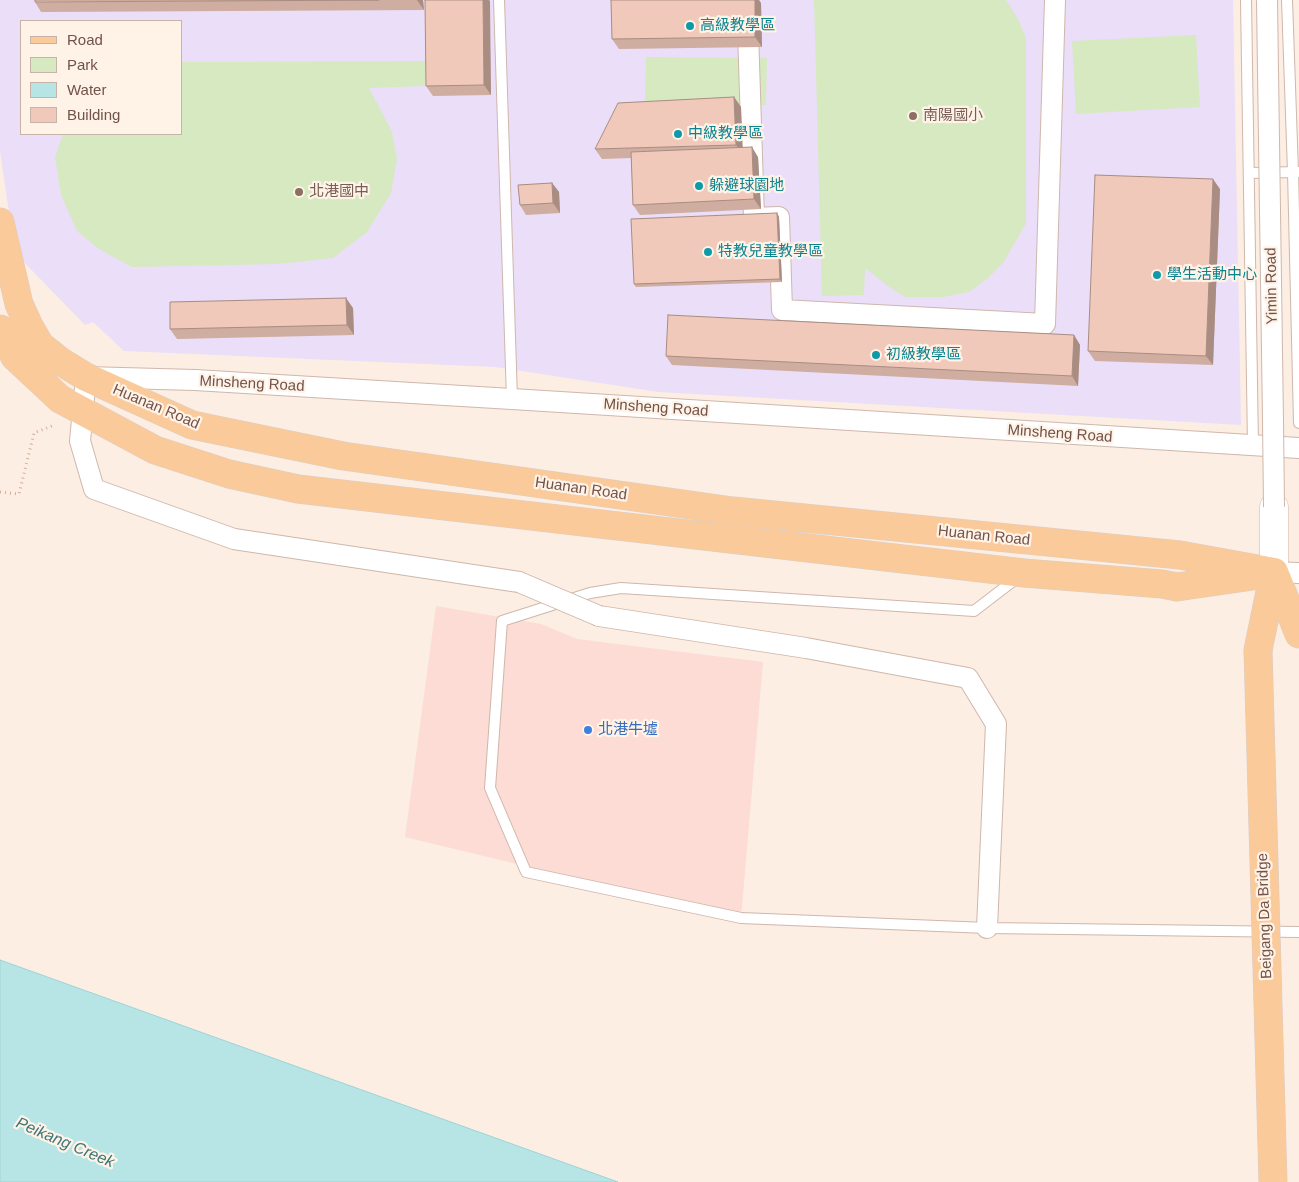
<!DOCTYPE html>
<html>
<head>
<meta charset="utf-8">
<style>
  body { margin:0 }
  #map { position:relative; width:1299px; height:1182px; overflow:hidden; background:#fceee2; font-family:Arial,sans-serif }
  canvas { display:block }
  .legend { position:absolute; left:20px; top:20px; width:162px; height:115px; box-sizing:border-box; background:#fff3e7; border:1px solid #c7b3a8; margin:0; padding:6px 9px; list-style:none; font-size:15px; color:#725249 }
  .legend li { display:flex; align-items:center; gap:10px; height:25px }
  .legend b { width:25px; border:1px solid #c7b3a8 }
</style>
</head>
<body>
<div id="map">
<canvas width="1299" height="1182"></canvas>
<ul class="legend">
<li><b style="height:6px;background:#faca9a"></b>Road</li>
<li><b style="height:14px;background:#d6e9c1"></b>Park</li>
<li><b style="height:14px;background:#b7e4e5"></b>Water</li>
<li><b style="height:14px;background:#f1c9ba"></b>Building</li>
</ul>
</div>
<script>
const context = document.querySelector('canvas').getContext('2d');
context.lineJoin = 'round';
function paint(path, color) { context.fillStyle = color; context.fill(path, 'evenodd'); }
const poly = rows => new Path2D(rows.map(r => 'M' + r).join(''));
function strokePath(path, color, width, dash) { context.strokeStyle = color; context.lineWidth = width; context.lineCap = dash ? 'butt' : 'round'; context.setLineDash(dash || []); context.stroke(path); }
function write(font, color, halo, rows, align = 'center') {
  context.font = font + ' Arial,"Noto Sans TC",sans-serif'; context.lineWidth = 4.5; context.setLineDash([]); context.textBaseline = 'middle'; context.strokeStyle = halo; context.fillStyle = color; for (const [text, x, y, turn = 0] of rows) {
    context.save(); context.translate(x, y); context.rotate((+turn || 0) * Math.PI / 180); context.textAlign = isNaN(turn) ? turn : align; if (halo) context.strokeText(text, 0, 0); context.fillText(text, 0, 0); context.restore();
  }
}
const commercial = poly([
  [436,606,541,624,577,639,763,662,741,918,405,837]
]);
const education = poly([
  [0,0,1233,0,1241,425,659,392,495,367,124,351,93,322,85,325,15,253,0,151],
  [21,21,181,21,181,134,21,134]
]);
const green = poly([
  [814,0,1006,0,1018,19,1026,38,1026,223,1003,263,987,279,969,292,943,297,905,297,888,286,865,268,864,295,822,296],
  [1196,35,1200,107,1076,114,1072,41],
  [646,57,767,58,766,105,645,104],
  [425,61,425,86,369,88,392,132,397,159,391,193,367,232,333,258,279,264,132,267,99,249,77,231,61,195,55,157,63,134,181,134,181,62]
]);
const water = poly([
  [0,960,618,1182,0,1182,0,960]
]);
const path = poly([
  [0,492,19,494,34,433,54,425]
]);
const lane = poly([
  [499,0,512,399],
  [1246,0,1253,446],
  [1287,0,1293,172,1299,423],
  [1249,173,1298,172],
  [1017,578,974,611,621,588,590,593,502,621,490,788,526,872,741,918,987,928,1299,932]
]);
const street = poly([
  [747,0,754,218,779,217,782,310,1045,324,1055,0],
  [1274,572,1299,573],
  [519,582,234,539,94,489,80,441,86,377,195,380,512,399,1299,448],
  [599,616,806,648,968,678,996,724,987,928]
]);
const secondary = poly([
  [1274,507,1274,572]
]);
const primary = poly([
  [0,222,19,304,29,326,40,345,60,361,86,377,192,425,343,456,733,511,1180,555,1274,572],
  [0,329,15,357,60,399,155,450,229,474,298,489,1024,573,1162,584,1177,587,1253,576],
  [1274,572,1299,634],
  [1258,650,1274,572]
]);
const streetBridge = poly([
  [1267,0,1273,421,1274,507],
  [519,582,599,616]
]);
const primaryBridge = poly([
  [1258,650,1273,1182]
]);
const wall = poly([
  [35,0,423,0,424,10,41,12,35,2],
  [425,0,489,0,491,95,433,96,426,86],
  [604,0,755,0,761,3,762,47,619,49,612,39,611,0],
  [734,97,741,107,742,147,758,157,761,209,640,215,633,205,631,158,602,159,595,149],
  [552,183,559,192,560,213,526,215,520,205],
  [1220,189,1213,365,1095,361,1088,351],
  [777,213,779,217,782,282,636,287,634,284],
  [353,308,354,335,177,339,170,329],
  [1074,335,1080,345,1078,386,672,365,666,356]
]);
const shadedWall = poly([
  [417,0,423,0,424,10],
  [483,0,489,0,490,1,491,95,484,85],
  [755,0,759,0,761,3,762,47,755,37],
  [734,97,741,107,743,154,736,145],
  [752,147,758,157,761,209,754,199],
  [1213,179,1220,189,1213,365,1206,356],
  [552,183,559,192,560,213,553,203],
  [777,213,779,217,782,282,780,279],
  [346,298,353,308,354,335,347,325],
  [1074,335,1080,345,1078,386,1072,376]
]);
const building = poly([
  [35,0,379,0,35,2,35,0],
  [425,0,483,0,484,85,426,86,425,0],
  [611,0,755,0,755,37,612,39,611,0],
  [734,97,736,145,595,149,618,103,734,97],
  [752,147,754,199,633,205,631,152,752,147],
  [1095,175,1213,179,1206,356,1088,351,1095,175],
  [552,183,553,203,520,205,518,185,552,183],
  [777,213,780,279,634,284,631,219,777,213],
  [346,298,347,325,170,329,170,302,346,298],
  [668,315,1074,335,1072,376,666,356,668,315]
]);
const markers = [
  [690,26,5,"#0f9aa8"],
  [913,116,5,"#8d6e63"],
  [678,134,5,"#0f9aa8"],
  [699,186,5,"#0f9aa8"],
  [299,192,5,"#8d6e63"],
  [708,252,5,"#0f9aa8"],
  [1157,275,5,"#0f9aa8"],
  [876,355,5,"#0f9aa8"],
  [588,730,5,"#3f7fe0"]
];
const cultureNames = [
  ["高級教學區",700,26],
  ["中級教學區",688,134],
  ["躲避球園地",709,186],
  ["特教兒童教學區",718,252],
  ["學生活動中心",1167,275],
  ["初級教學區",886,355]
];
const educationNames = [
  ["南陽國小",923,116],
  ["北港國中",309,192]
];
const streetNames = [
  ["Yimin Road",1272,286,-91],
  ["Minsheng Road",252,384,3],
  ["Huanan Road",156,407,23],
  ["Minsheng Road",656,408,4],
  ["Minsheng Road",1060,434,4],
  ["Huanan Road",581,489,8],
  ["Huanan Road",984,536,6],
  ["Beigang Da Bridge",1265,916,-92]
];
const shopNames = [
  ["北港牛墟",598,730]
];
const waterNames = [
  ["Peikang Creek",65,1143,23]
];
paint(commercial, '#fcdcd5');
paint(education, '#ebdef8');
paint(green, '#d6e9c1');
paint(water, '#b7e4e5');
strokePath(water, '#9dd4d6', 1);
strokePath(lane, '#cfb7ac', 12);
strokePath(street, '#cfb7ac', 22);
strokePath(secondary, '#d2b6a9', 29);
strokePath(primary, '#d8cfcc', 29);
strokePath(path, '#d5ac9d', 3, [1, 4]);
strokePath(lane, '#fff', 10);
strokePath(street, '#fff', 20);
strokePath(secondary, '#fff', 28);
strokePath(primary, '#faca9a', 28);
strokePath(streetBridge, '#cfb7ac', 22, []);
strokePath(primaryBridge, '#d8cfcc', 29, []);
strokePath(streetBridge, '#fff', 20);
strokePath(primaryBridge, '#faca9a', 28);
paint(wall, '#cfada0');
paint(shadedWall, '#a98d82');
paint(building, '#f1c9ba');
strokePath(building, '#a98d82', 1);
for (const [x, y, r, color] of markers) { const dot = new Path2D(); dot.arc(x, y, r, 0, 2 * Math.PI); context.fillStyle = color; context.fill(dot); strokePath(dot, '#fff3e7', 2); }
write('15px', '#0d838f', '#fff3e7', cultureNames, 'left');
write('15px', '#785e54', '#fff3e7', educationNames, 'left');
write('15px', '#725249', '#fff3e7', streetNames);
write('15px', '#366cbe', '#fff3e7', shopNames, 'left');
write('italic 16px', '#3d7678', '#fff3e7', waterNames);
</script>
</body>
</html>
